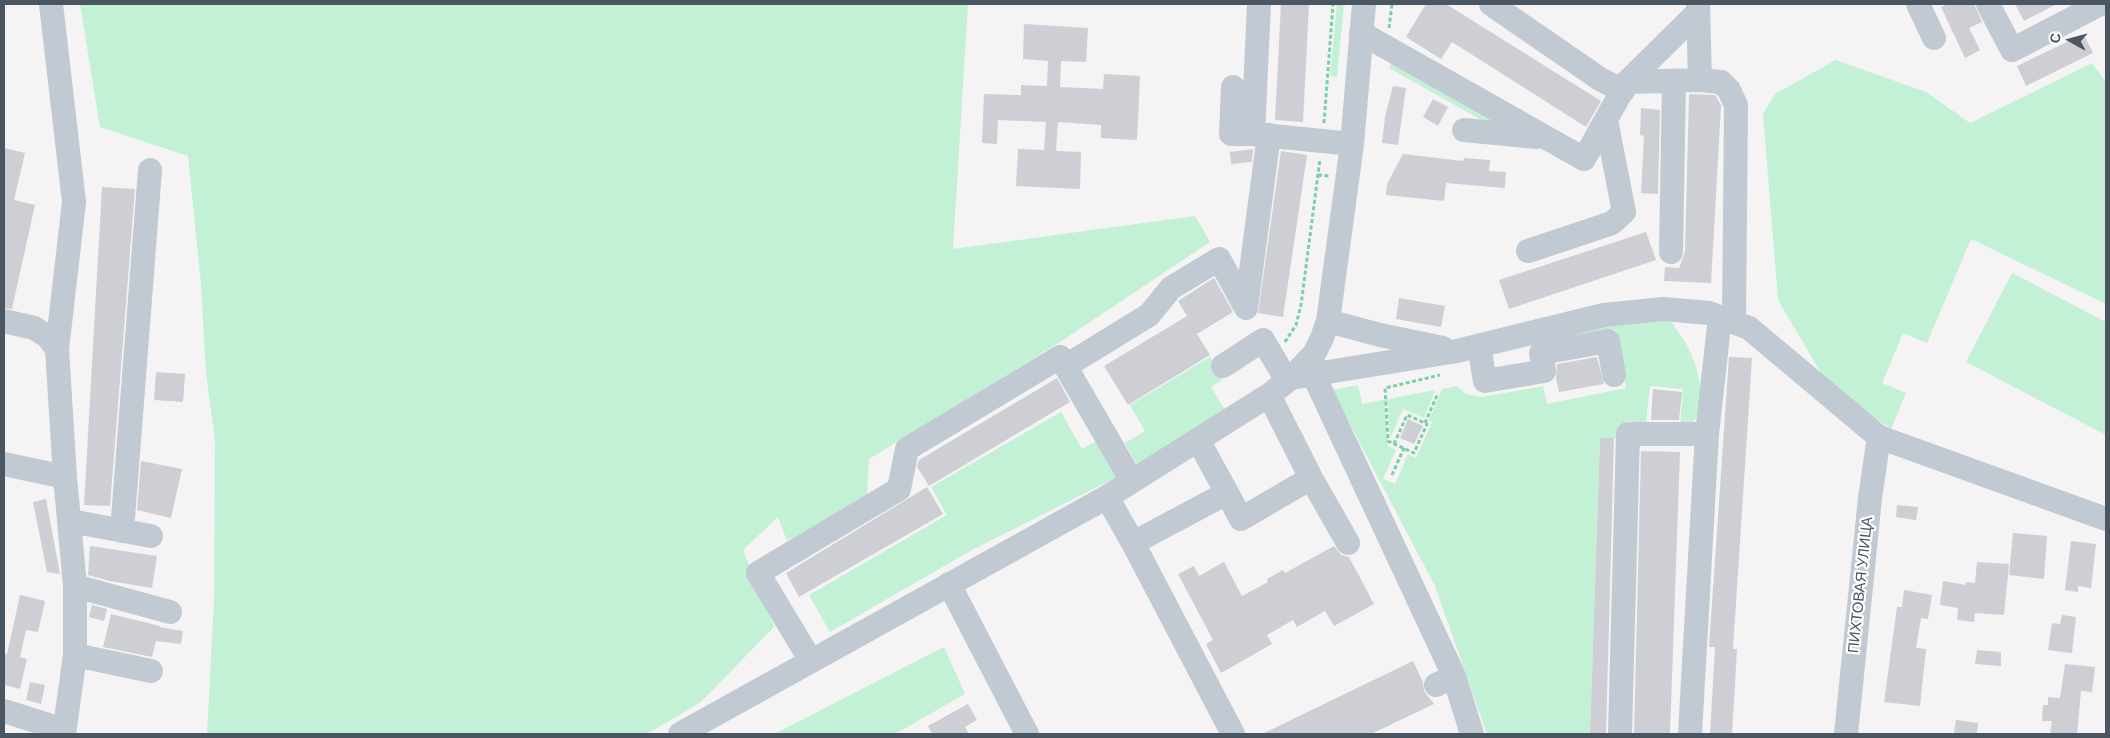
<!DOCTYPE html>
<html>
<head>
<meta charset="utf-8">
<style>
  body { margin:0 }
  #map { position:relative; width:2110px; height:738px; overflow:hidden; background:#f5f3f3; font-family:Helvetica,sans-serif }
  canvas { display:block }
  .frame { position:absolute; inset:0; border:5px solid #4a5661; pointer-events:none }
  .north { position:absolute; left:2045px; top:15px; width:50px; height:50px; -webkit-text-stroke:4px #fff; paint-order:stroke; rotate:277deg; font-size:14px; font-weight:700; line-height:20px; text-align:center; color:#4a5661 }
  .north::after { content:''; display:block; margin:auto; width:18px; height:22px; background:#4a5661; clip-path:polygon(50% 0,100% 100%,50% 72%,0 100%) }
</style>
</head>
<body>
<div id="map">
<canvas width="2110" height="738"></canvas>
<div class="frame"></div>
<div class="north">С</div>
</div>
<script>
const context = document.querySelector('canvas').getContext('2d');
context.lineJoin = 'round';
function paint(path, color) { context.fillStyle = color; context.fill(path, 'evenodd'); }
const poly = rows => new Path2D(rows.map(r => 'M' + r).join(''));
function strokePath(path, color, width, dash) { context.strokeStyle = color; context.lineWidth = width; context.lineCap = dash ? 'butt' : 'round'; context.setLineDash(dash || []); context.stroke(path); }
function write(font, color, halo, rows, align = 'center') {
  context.font = font + ' Helvetica,sans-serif'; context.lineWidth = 4.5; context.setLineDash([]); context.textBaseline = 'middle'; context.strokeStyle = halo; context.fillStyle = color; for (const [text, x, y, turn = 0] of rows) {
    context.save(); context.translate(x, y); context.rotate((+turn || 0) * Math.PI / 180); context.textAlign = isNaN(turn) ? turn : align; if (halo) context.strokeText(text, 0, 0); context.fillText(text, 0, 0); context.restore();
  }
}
const green = poly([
  [80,4,968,4,953,249,1195,216,1210,242,1060,342,869,459,867,498,787,541,778,517,743,550,774,627,701,702,647,734,207,734,214,601,215,441,206,373,201,284,188,156,100,127],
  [1337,4,1344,4,1337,77,1330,76],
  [1395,57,1498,116,1492,126,1389,68],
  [1836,60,1926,92,1970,123,2092,63,2106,82,2106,304,1971,239,1927,343,1903,333,1882,383,1906,393,1891,429,1828,385,1778,300,1763,114,1775,94],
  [2012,273,2106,322,2106,435,1966,362],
  [1624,318,1671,321,1687,345,1696,366,1703,397,1701,413,1690,425,1680,426,1683,389,1650,386,1646,423,1625,421,1623,438,1600,438,1590,734,1487,734,1435,586,1332,390,1358,385,1362,404,1435,390,1424,418,1403,409,1390,439,1388,402,1384,402,1388,446,1396,450,1383,479,1395,484,1408,454,1416,458,1432,422,1429,420,1442,389,1457,386,1466,394,1482,397,1543,386,1547,404,1626,388,1615,330,1556,341,1554,334],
  [1210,357,1223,379,1211,387,1225,410,1137,464,1125,443,1145,431,1130,405],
  [1061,412,1082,449,1102,438,1117,474,1115,478,970,551,830,632,809,595,947,515,931,487],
  [944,647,965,694,895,734,774,734]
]);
const building = poly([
  [1281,4,1309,4,1303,122,1275,120],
  [1426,4,1446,4,1601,101,1586,127,1452,42,1441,59,1406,37],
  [1948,4,1974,4,1982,22,1969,28,1980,50,1965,58,1941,7],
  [2015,4,2057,4,2024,21],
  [1024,24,1088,28,1086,62,1061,61,1060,87,1103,89,1104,74,1140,76,1137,140,1101,138,1101,125,1058,122,1056,151,1081,152,1080,189,1016,186,1018,149,1044,150,1046,122,998,120,997,144,982,143,984,94,1021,95,1021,85,1047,86,1048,61,1023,59],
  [2085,37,2093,53,2026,86,2017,66,2073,39,2074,42],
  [1393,86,1406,88,1398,145,1382,143,1385,117],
  [1689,94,1715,95,1721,105,1711,283,1664,281,1665,267,1679,268,1685,252],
  [1433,99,1448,107,1438,126,1423,117],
  [1641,108,1660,110,1658,194,1641,193,1644,136,1640,135],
  [4,148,25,153,14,200,35,205,12,309,4,308],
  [1253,149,1252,162,1231,164,1230,152],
  [1281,151,1307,155,1283,317,1258,313],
  [1403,154,1463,161,1464,158,1490,160,1489,171,1506,172,1505,188,1446,183,1444,201,1386,195,1387,184],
  [102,187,135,189,110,506,84,505],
  [1646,232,1656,260,1509,309,1499,280],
  [1214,278,1233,312,1197,334,1210,355,1128,405,1104,366,1187,316,1178,301],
  [1399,298,1445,306,1441,327,1396,319],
  [1597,357,1604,384,1559,392,1556,378,1557,364],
  [1729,357,1752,358,1733,649,1737,649,1732,734,1710,734,1715,647,1709,647],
  [156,372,185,374,183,402,154,400],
  [1057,378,1070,402,929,486,917,467,919,460],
  [1653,389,1682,392,1679,420,1651,420],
  [1408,419,1423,426,1414,444,1400,438],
  [1600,438,1614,438,1606,734,1590,734],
  [1641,451,1680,452,1670,734,1634,734],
  [141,461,182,469,171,518,137,510],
  [927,487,943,514,799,597,786,573],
  [46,499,60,574,47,572,33,502],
  [1897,505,1918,507,1916,520,1896,517],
  [2013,533,2047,536,2044,579,2009,575],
  [2071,541,2096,544,2091,588,2078,586,2078,592,2065,590],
  [90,546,157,556,152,588,110,581,88,575],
  [1334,546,1341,555,1349,557,1374,604,1334,626,1325,611,1297,627,1293,620,1267,635,1272,644,1221,673,1206,644,1213,640,1178,574,1194,566,1199,576,1224,562,1242,596,1268,582,1267,579,1283,570,1285,573],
  [1977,562,2009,564,2004,615,1975,613,1974,622,1957,620,1958,608,1940,605,1943,581,1966,585,1966,582,1975,583],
  [1904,590,1932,595,1928,619,1921,618,1916,648,1926,649,1920,706,1884,702,1897,607,1902,607],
  [20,595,45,601,38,632,26,630,20,657,27,659,20,689,4,685,4,654,7,654],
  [92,605,107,609,104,621,89,617],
  [111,614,160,626,159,627,183,631,181,644,156,641,152,657,103,647],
  [2062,615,2076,617,2072,653,2048,650,2052,623,2060,624],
  [1977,650,2001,652,2001,666,1975,664],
  [1413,661,1423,682,1424,691,1434,704,1371,734,1262,734],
  [2065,664,2095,667,2092,692,2081,691,2077,734,2050,734,2052,721,2042,721,2043,705,2048,705,2048,697,2060,698],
  [30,682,45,685,41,704,26,700],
  [968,704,977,720,965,727,969,734,932,734,928,726],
  [1956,720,1978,723,1977,734,1954,733]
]);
const path = poly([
  [1389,28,1392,4],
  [1324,123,1333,4],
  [1318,175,1330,176],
  [1285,342,1296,325,1301,305,1320,159],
  [1425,423,1438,393],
  [1394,444,1407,415,1427,424,1414,453,1388,441,1385,388,1440,375],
  [1392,475,1404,448]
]);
const minor = poly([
  [51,4,74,202,57,349,65,477,75,586,75,655,64,734],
  [1259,4,1253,134,1352,144],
  [1491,4,1600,79,1623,91],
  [1698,4,1700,80],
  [1918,4,1934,38],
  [1988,4,2012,50,2100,4],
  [1361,33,1584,159,1627,82,1698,12],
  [1627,82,1700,80,1721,82,1729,90,1736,105,1734,321],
  [1233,87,1231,134,1253,134],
  [1464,130,1537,137],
  [1528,251,1612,223,1624,212,1606,120],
  [1671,252,1674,81],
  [1246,308,1269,135],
  [4,321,34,328,47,336,57,349],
  [1328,321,1380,335,1443,348],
  [1479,346,1485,381,1544,371,1541,353,1608,341,1614,375],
  [1066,366,1149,315,1171,288,1219,259,1246,308],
  [1223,366,1263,340,1287,381],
  [1314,376,1454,676,1436,685],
  [1291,378,1457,351,1604,315,1663,309,1709,313,1749,328,1879,437,2106,519],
  [1198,440,1227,493],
  [4,464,65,477],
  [1311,478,1348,543],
  [1107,497,1133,543,1227,493,1241,519,1311,478,1269,395],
  [70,521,151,536],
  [122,531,150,170],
  [1133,543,1233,734],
  [949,584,1027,734],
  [75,586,170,612],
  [75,655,151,671],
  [811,661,758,573,899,489,907,449,1060,357,1132,481],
  [1454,676,1472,734],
  [4,711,64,730],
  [680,734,1107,497,1269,395,1291,378,1314,354,1322,338,1328,321,1352,144,1364,4],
  [1620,734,1628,434,1707,434],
  [1690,734,1707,434,1720,317],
  [1846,734,1870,498,1879,437]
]);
const streetNames = [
  ["ПИХТОВАЯ УЛИЦА",1861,585,-84]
];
paint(green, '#c3f1d5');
paint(building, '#cdcfd5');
strokePath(path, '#7ad0a6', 3, [4, 2.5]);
strokePath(minor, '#c1cad2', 24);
write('15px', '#4a5661', '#fff', streetNames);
</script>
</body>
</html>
